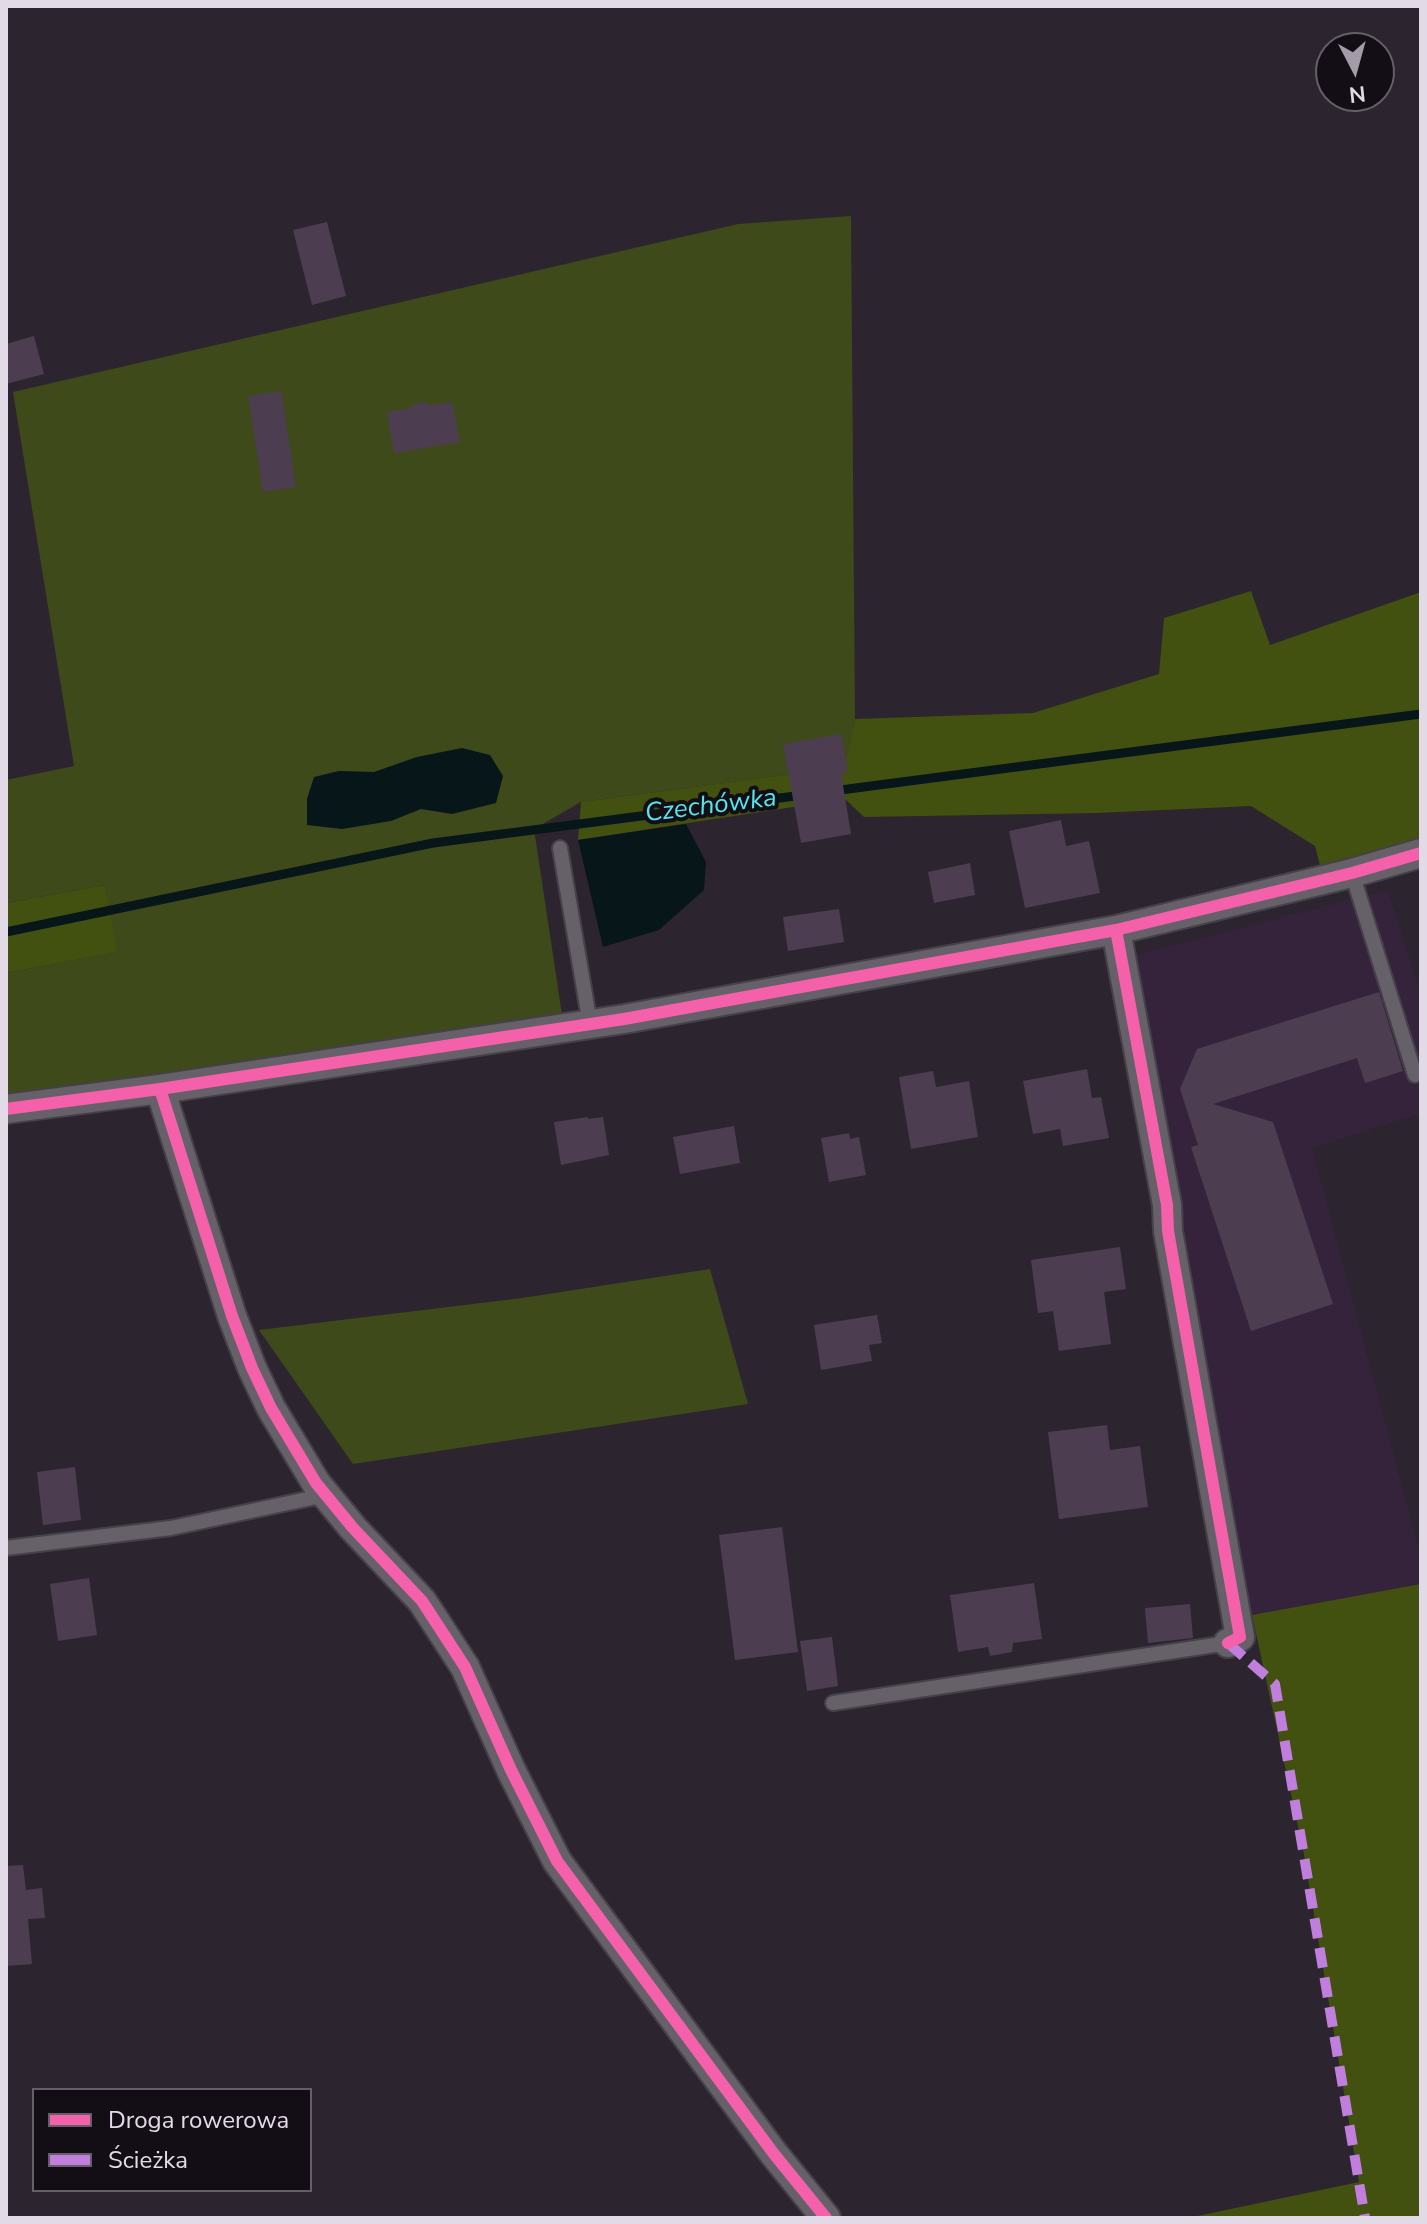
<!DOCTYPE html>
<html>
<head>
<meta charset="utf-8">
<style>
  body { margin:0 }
  #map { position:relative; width:1427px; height:2224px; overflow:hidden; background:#2c252f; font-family:"Nunito Sans",sans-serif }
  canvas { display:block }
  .frame { position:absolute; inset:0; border:8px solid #e3dae7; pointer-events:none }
  .legend { position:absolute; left:32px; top:2088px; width:280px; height:104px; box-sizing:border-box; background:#130d15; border:2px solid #665f69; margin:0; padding:10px 14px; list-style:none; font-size:24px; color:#e3dae7 }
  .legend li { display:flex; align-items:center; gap:16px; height:40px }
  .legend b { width:40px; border:2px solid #665f69 }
  .north { position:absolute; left:1315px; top:32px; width:80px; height:80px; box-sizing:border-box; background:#130d15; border:2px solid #665f69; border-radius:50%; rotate:174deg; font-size:22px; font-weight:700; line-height:32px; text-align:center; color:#e3dae7 }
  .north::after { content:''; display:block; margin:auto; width:28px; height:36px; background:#a39ba7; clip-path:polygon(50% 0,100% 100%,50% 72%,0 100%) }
</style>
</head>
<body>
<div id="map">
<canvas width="1427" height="2224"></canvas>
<div class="frame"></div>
<ul class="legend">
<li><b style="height:10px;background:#f560ab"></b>Droga rowerowa</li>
<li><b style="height:10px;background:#c07fdc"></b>Ścieżka</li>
</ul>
<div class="north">N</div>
</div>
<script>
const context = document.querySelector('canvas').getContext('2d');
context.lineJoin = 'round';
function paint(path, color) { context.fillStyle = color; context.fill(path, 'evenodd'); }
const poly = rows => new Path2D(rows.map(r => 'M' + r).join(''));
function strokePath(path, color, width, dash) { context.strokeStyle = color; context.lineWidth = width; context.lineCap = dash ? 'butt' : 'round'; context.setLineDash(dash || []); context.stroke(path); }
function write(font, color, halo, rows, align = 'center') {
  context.font = font + ' "Nunito Sans",sans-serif'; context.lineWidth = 8; context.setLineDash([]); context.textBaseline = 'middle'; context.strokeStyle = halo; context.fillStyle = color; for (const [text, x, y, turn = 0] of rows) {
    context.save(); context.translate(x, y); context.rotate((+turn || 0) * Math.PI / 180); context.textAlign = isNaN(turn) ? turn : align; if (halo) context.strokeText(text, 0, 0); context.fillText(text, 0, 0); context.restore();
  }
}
const built = poly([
  [1388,890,1421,995,1421,1113,1312,1148,1421,1557,1421,1584,1252,1615,1132,956]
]);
const green = poly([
  [851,216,855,719,846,767,581,802,534,829,564,1028,147,1075,6,1097,6,973,116,952,105,885,6,903,6,780,74,766,13,392,738,224],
  [710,1269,748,1404,353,1464,259,1330,522,1298]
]);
const forest = poly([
  [1251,591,1270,645,1421,592,1421,844,1322,873,1315,846,1251,806,1097,813,864,817,845,799,578,840,581,802,845,767,855,719,1033,713,1159,674,1164,618],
  [105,885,117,952,6,973,6,903],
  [1421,1584,1421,2218,1188,2218,1359,2182,1303,1849,1252,1615]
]);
const water = poly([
  [462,748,490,755,503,776,496,803,452,814,421,809,391,821,342,829,307,825,307,799,314,777,339,771,374,772,417,757],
  [686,824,706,862,704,890,659,930,603,947,578,840]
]);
const stream = poly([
  [833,791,1421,714],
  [6,932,433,843,803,795]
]);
const building = poly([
  [327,222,346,296,312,305,293,230],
  [34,336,44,374,6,384,6,344],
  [281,391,296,487,263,492,248,396],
  [425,402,430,405,452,402,460,442,394,453,387,412,411,408,414,404],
  [841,734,848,772,841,773,851,834,801,843,783,744],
  [1061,820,1066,846,1089,841,1100,893,1025,908,1009,831],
  [970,863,975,895,934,903,928,872],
  [839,909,844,942,788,951,783,917],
  [1379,992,1403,1071,1365,1083,1357,1058,1213,1104,1273,1122,1333,1304,1251,1331,1191,1147,1198,1145,1180,1089,1197,1049],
  [1087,1069,1092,1098,1101,1097,1109,1138,1063,1146,1060,1129,1033,1134,1023,1081],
  [933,1071,936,1087,969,1081,978,1137,911,1149,899,1077],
  [588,1117,588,1119,603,1117,609,1155,561,1165,554,1122],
  [734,1126,740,1163,680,1174,673,1137],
  [849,1133,850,1139,859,1137,866,1175,829,1182,821,1138],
  [1120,1247,1126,1289,1104,1292,1111,1344,1059,1351,1053,1311,1038,1313,1031,1260],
  [877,1315,882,1343,869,1345,872,1361,821,1370,814,1325],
  [1107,1425,1110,1450,1140,1446,1148,1507,1059,1519,1048,1432],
  [75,1467,81,1520,43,1525,37,1472],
  [782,1527,798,1652,735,1660,719,1535],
  [89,1578,97,1635,58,1641,50,1584],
  [1034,1583,1042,1639,1013,1643,1012,1652,990,1656,988,1647,958,1652,950,1595],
  [1190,1604,1193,1638,1148,1643,1145,1608],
  [832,1637,838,1686,807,1691,800,1641],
  [23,1865,26,1890,42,1888,45,1918,28,1919,32,1964,6,1966,6,1866]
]);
const lane = poly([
  [560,848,590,1024],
  [1352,873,1415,1075],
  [6,1548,171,1528,326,1495],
  [833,1703,1228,1643]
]);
const street = poly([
  [1116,930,1167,1205,1168,1231,1240,1637,1228,1643],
  [160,1089,232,1316,252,1368,271,1408,316,1483,353,1528,422,1601,465,1667,511,1770,557,1861,774,2154,826,2218],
  [6,1109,160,1089,624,1019,1116,930,1352,873,1421,853]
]);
const quiet = poly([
  [1228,1643,1275,1684,1365,2218]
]);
const cycleway = poly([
  [1116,930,1167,1205,1168,1231,1240,1637,1228,1643],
  [160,1089,232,1316,252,1368,271,1408,316,1483,353,1528,422,1601,465,1667,511,1770,557,1861,774,2154,826,2218],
  [6,1109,160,1089,624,1019,1116,930,1352,873,1421,853]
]);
const waterNames = [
  ["Czechówka",711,807,-7]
];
paint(built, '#35233b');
paint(green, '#3e4a1a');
paint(forest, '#425110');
paint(water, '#071618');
strokePath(stream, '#071618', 9);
paint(building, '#4c3e50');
strokePath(lane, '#454049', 18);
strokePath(street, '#454049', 32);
strokePath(lane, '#666069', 14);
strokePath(street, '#666069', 28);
strokePath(quiet, '#c07fdc', 10, [20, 10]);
strokePath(cycleway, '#f560ab', 12);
write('italic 26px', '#53e7ec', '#130d15', waterNames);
</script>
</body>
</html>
